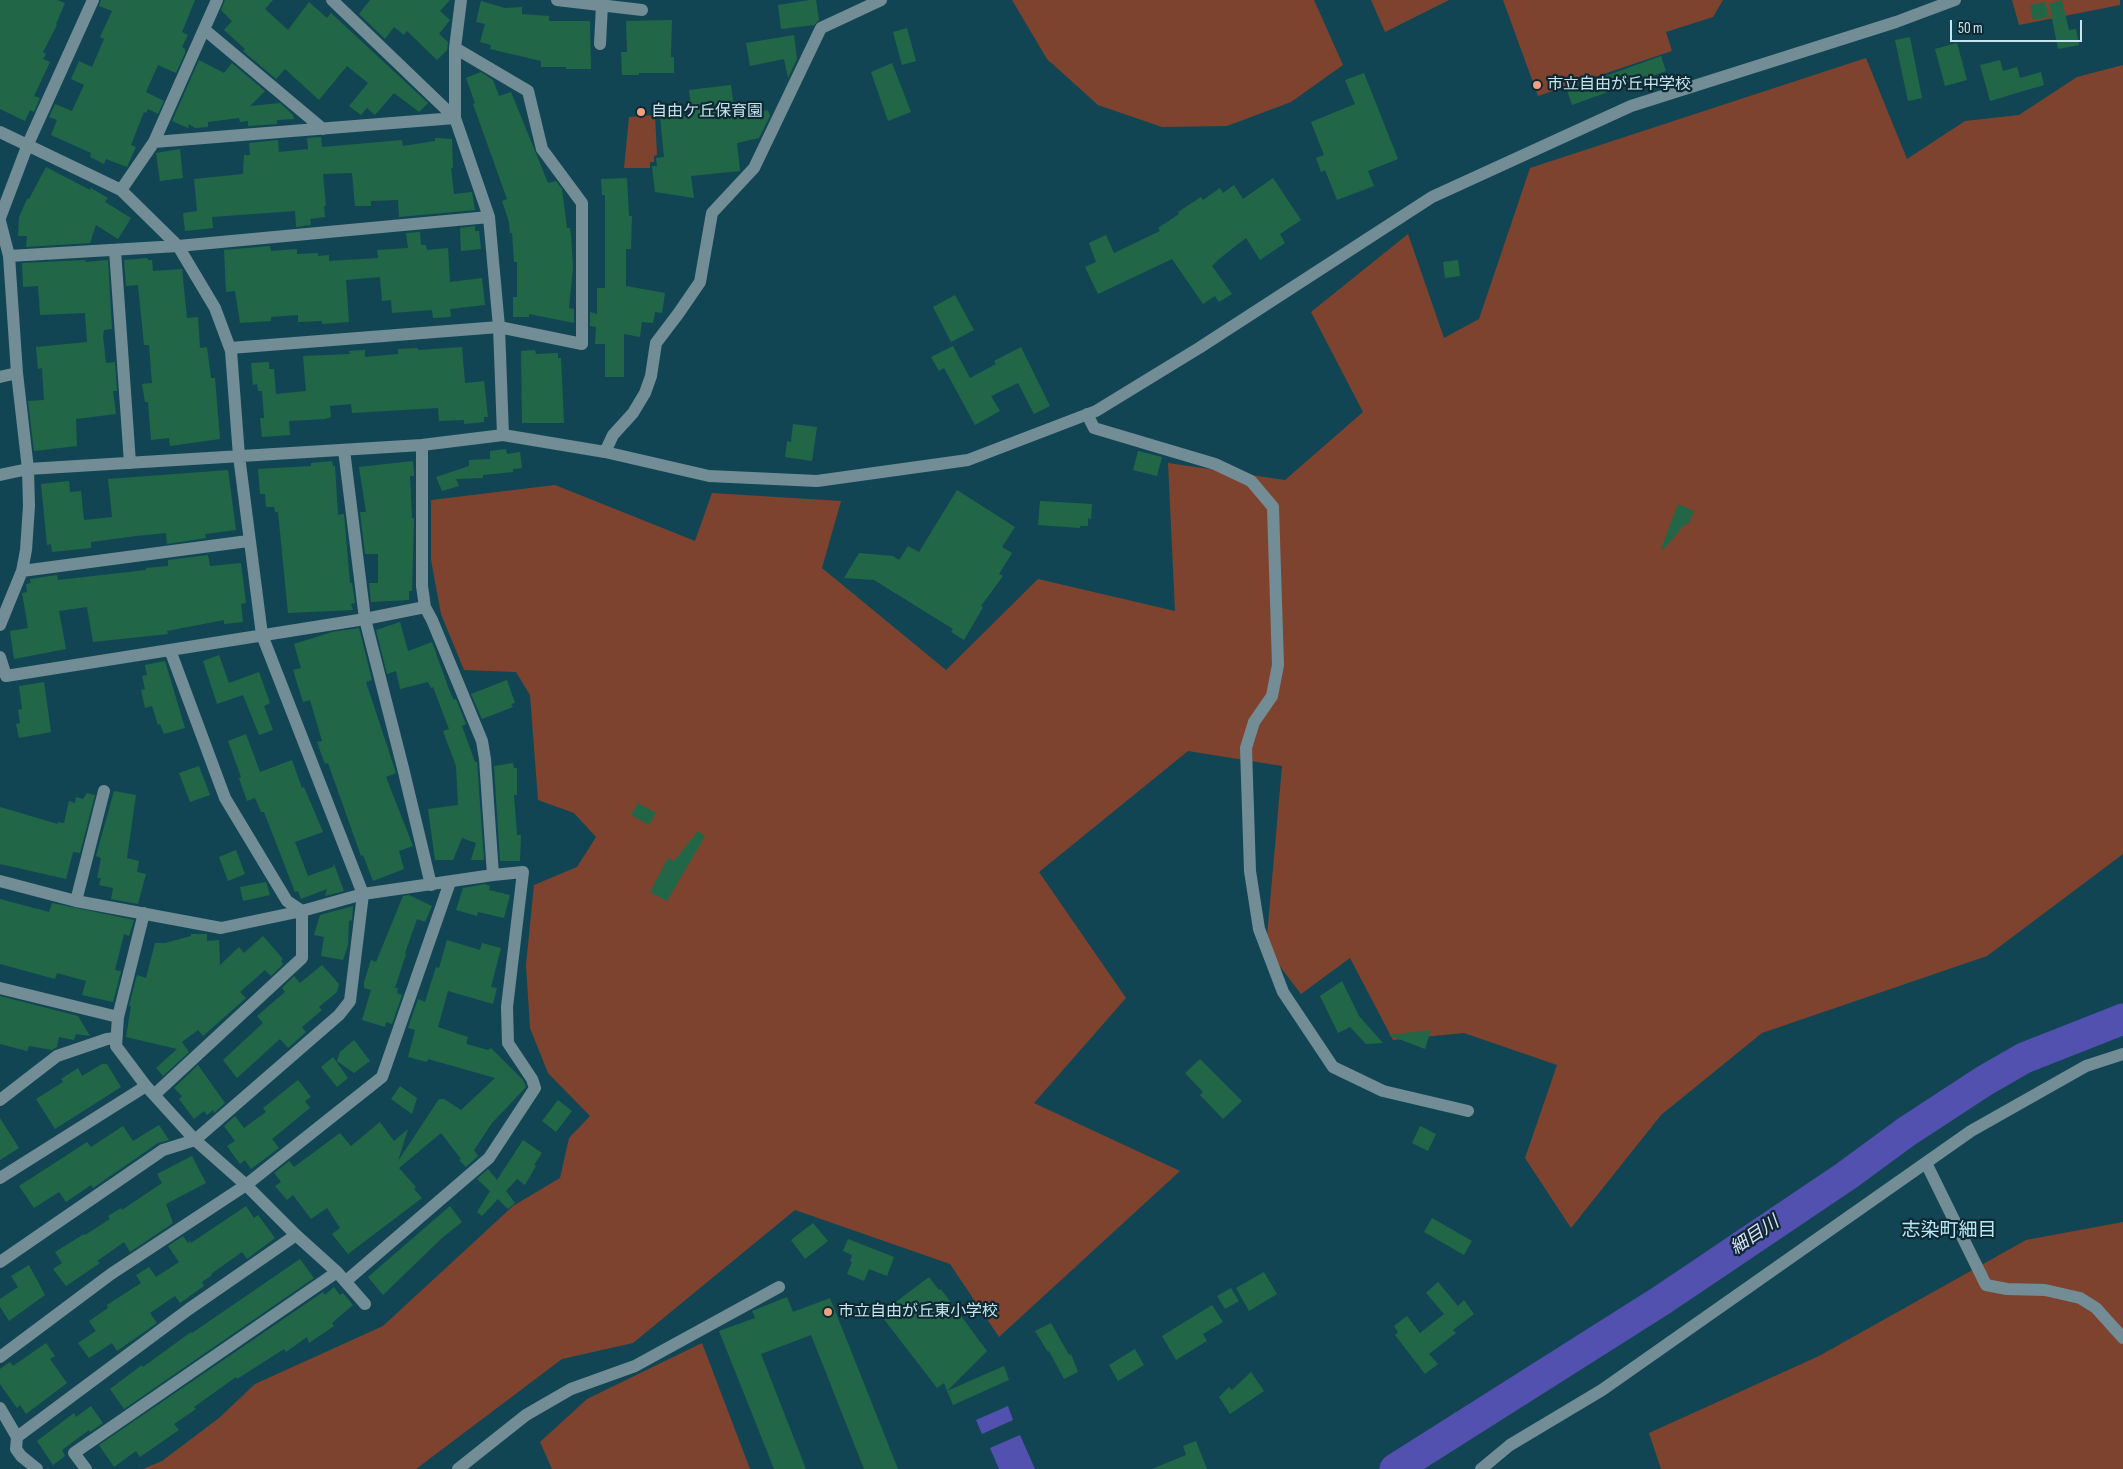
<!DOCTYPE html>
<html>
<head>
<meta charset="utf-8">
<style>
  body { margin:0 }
  #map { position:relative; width:2123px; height:1469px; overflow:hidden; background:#124554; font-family:"Sofia Sans Condensed",sans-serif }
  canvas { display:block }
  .scale { position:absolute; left:1950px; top:20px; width:132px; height:22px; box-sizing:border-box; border:2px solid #c5e5ef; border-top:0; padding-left:6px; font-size:15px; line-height:18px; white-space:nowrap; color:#c5e5ef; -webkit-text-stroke:4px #0e2932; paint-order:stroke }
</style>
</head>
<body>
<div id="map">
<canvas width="2123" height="1469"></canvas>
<div class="scale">50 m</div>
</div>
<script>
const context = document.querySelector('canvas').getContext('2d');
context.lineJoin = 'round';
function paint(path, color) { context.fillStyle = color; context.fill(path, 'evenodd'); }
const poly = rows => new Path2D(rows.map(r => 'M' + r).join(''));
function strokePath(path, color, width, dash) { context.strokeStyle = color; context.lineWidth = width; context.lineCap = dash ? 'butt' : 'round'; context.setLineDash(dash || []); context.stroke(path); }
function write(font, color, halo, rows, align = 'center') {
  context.font = font + ' "Sofia Sans Condensed","Noto Sans JP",sans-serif'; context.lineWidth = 4.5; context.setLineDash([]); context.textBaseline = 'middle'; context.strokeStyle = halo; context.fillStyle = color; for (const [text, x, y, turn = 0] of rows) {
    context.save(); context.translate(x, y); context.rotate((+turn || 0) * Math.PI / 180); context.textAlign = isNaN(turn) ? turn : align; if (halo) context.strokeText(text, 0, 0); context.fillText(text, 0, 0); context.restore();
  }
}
const green = poly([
  [1012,0,1314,0,1343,65,1291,102,1227,126,1162,127,1098,105,1047,59],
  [1371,0,1449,0,1385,32],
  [1503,0,1723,0,1713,17,1666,32,1672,51,1538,96],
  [2012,0,2120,0,2120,5,2019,25],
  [1866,58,1907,159,1965,121,2019,115,2077,77,2123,65,2123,854,1987,956,1762,1033,1661,1115,1571,1228,1525,1158,1557,1065,1464,1033,1393,1040,1350,958,1301,994,1266,948,1282,766,1188,751,1039,872,1126,998,1034,1103,1180,1171,999,1337,950,1264,795,1210,633,1343,562,1359,416,1469,143,1469,162,1461,219,1418,255,1384,383,1326,513,1206,560,1178,569,1138,590,1116,548,1073,530,1028,526,965,534,885,577,867,596,837,574,813,538,800,530,695,516,672,464,670,441,614,431,560,431,500,555,485,695,541,712,493,841,501,822,568,946,670,1038,579,1175,611,1168,463,1285,480,1363,412,1311,312,1408,234,1444,338,1479,319,1530,168],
  [655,115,657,155,654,156,654,162,650,162,650,168,624,168,629,117],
  [2123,1222,2123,1469,1661,1469,1649,1433,1819,1356,2026,1240],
  [702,1343,750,1469,552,1469,540,1442,587,1399]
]);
const water = poly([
  [1008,1406,1013,1420,982,1434,976,1420],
  [1020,1435,1035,1469,999,1469,990,1448]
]);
const river = poly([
  [1395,1469,1662,1300,1846,1176,1906,1132,1984,1081,2024,1058,2123,1019]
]);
const building = poly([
  [0,0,57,0,65,3,56,24,57,25,43,52,46,54,43,59,50,62,34,96,40,98,34,112,30,110,25,121,0,109],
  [101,0,195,0,182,32,188,35,182,47,185,49,185,53,176,73,158,65,146,92,164,101,158,114,148,109,146,113,144,112,131,145,136,147,127,167,106,159,104,164,90,157,91,153,51,135,57,120,49,117,55,104,72,111,84,85,71,79,79,61,92,67,104,39,100,37,112,11,99,6],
  [225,0,273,0,265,9,288,30,309,2,327,18,331,13,428,103,419,112,394,93,375,115,367,108,361,115,349,106,368,83,347,66,319,100,285,69,276,79,243,51,245,49,224,30,232,21,221,10],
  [370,0,450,0,440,11,450,20,439,34,448,42,447,50,437,60,407,31,404,35,394,27,385,39,359,14],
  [810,0,816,0,819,20,814,25,781,29,778,5],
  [2062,0,2069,30,2076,29,2079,45,2058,49,2049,4],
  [481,1,505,8,522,7,522,14,549,16,549,21,590,21,591,69,566,69,566,67,541,67,541,61,490,49,491,45,480,42,485,24,476,22],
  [2045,2,2049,17,2033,20,2030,5],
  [672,20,671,57,674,57,674,73,639,73,639,75,622,75,621,52,627,52,626,21],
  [907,28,916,61,902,65,893,32],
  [794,35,797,59,788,78,784,59,750,66,746,43],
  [1910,37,1922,98,1908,101,1895,40],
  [1957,43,1967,80,1945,86,1935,49],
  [1661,56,1666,71,1572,105,1567,90],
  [199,60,224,73,232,63,265,91,250,106,280,103,293,115,294,119,277,120,277,124,248,126,248,121,240,122,239,118,208,122,208,127,195,128,189,124,188,128,172,121],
  [2000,60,2003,71,2017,67,2020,78,2041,72,2044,85,1990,101,1980,65],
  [892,63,911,112,888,121,871,72],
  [481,72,493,80,499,96,511,92,548,183,556,181,562,189,567,228,570,228,571,235,573,268,569,308,574,309,574,323,529,314,529,317,513,317,513,297,517,297,517,262,514,262,512,233,510,233,509,222,502,201,507,199,473,104,475,103,466,78],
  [1364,73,1398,159,1368,171,1374,186,1337,200,1325,170,1321,172,1316,158,1324,155,1311,122,1355,104,1345,80],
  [731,85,735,117,768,110,770,116,759,138,737,143,740,171,691,176,694,198,655,192,652,166,657,166,656,158,664,157,660,116,692,116,689,90],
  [321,137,322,147,402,140,403,146,435,141,435,138,452,139,453,168,451,168,454,194,472,192,475,210,399,217,398,200,371,201,371,206,355,206,352,173,323,174,326,206,324,206,325,217,310,219,311,225,296,227,295,211,212,217,213,228,185,231,183,213,197,211,194,179,243,174,244,155,250,155,249,143,278,140,279,152,308,149,307,138],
  [180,149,183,178,160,181,156,153],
  [46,167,90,190,91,188,108,198,105,202,131,218,118,239,96,225,90,243,26,247,27,236,18,236,19,217,27,199,29,199],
  [627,178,629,216,632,216,631,249,626,249,626,286,665,293,662,313,655,312,653,323,642,322,640,337,624,334,624,377,605,377,605,344,595,344,596,327,590,326,590,312,597,314,597,288,605,288,605,195,602,195,601,179],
  [1273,178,1301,220,1280,234,1285,243,1260,260,1246,238,1219,259,1212,266,1232,294,1219,302,1215,296,1203,304,1172,259,1098,294,1085,267,1096,262,1089,243,1106,235,1114,253,1160,231,1158,228,1179,214,1178,212,1201,197,1203,200,1220,188,1223,193,1234,185,1243,199],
  [475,226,475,231,479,231,481,249,461,251,460,228],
  [420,232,421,245,426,245,427,250,448,248,450,282,482,278,485,305,450,309,451,317,433,318,432,310,392,313,391,300,382,301,380,277,346,280,349,322,322,324,322,321,298,322,298,315,271,317,271,321,240,323,235,291,226,292,224,250,270,246,271,251,297,249,297,254,318,253,318,256,329,255,329,261,378,258,377,250,408,248,406,233],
  [147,258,148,260,152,260,153,271,182,269,187,318,198,317,200,348,207,347,211,378,215,378,220,439,170,446,169,438,151,440,148,402,145,402,142,384,152,383,149,345,144,345,138,285,126,286,124,260],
  [86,260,85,262,108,260,112,329,104,330,103,336,106,363,115,362,117,391,113,391,116,414,76,419,77,446,34,451,28,401,44,400,42,368,38,369,36,347,87,342,85,313,40,315,38,286,23,287,22,263],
  [1458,260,1460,276,1445,278,1443,262],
  [955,295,974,330,951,342,933,307],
  [953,346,970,378,996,364,994,361,1021,347,1050,406,1034,414,1018,383,991,396,1000,411,975,425,944,368,939,371,931,357],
  [462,347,465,383,484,381,488,417,484,417,484,422,464,424,464,420,439,421,438,408,352,413,351,404,330,406,331,417,325,419,289,421,290,435,262,437,260,418,264,418,262,391,258,391,257,384,253,385,251,363,269,362,269,369,274,369,276,394,306,391,303,356,350,354,349,351,365,350,365,357,398,354,398,349,418,348,418,350],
  [535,350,536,354,558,353,558,358,561,358,564,423,522,423,521,351],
  [793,424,817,427,812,461,785,457,787,441,791,442],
  [506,449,507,454,520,452,522,468,513,469,513,472,483,475,483,478,456,479,459,486,442,491,436,477,469,466,469,460,490,459,490,451],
  [1138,451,1162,457,1157,476,1133,470],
  [332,461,333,466,335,466,338,515,344,514,350,583,352,583,355,603,351,604,353,610,288,613,278,512,275,512,274,507,266,507,265,494,260,494,258,469,311,466,311,463],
  [413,461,414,476,410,476,412,518,414,518,412,591,409,591,409,600,371,602,369,583,378,583,378,554,365,554,360,512,366,512,359,467],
  [228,470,236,530,205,534,206,538,167,544,166,533,136,536,91,542,91,548,52,552,51,544,47,545,41,484,69,481,70,492,81,491,84,520,112,517,108,479],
  [957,490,1015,527,1002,547,1012,553,999,574,1003,576,981,606,983,607,978,616,964,640,951,632,953,629,874,580,844,578,859,553,893,556,899,560,908,546,919,552],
  [1040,501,1092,504,1091,519,1088,518,1088,526,1080,526,1080,528,1038,525],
  [1678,504,1694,511,1688,525,1685,524,1663,550,1661,549],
  [208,555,210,566,241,563,246,603,241,604,243,622,224,624,224,620,167,631,168,634,93,642,87,607,59,611,66,649,14,659,10,631,28,628,22,593,27,592,26,584,31,583,30,579,57,575,58,580,146,570,146,568,168,566,168,560],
  [400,622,408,651,432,642,450,692,454,700,456,699,466,724,462,726,475,762,477,762,484,860,471,860,476,843,462,838,453,860,435,860,428,809,458,805,456,766,443,731,449,729,433,687,431,688,428,682,400,689,396,671,387,674,376,630],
  [359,628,372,680,366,682,396,773,386,777,413,846,399,851,404,869,373,881,363,855,361,856,328,763,325,764,317,742,322,741,310,700,303,702,293,670,301,668,294,644,332,632],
  [219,655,229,683,259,672,270,703,264,706,273,730,259,735,243,695,217,704,203,661],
  [165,661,185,728,164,734,160,724,158,725,152,706,145,708,141,690,145,689,142,676,147,675,145,665],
  [507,680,515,703,511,704,513,707,482,719,471,694],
  [44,682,51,732,19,738,16,724,20,723,18,710,22,709,19,686],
  [246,734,260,772,292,760,302,788,304,787,323,832,295,842,308,876,333,867,334,864,344,891,325,896,327,889,301,899,298,891,295,892,264,812,261,812,255,798,247,801,239,778,241,777,228,741],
  [513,763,514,768,517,768,517,795,514,795,517,835,521,835,520,861,500,861,494,766],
  [199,766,210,795,190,802,179,773],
  [114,791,136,795,127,858,139,861,137,872,146,874,138,904,111,899,113,888,99,885,101,878,97,878,101,858,96,856],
  [87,793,95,795,80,853,73,852,66,879,0,864,0,807,58,824,58,822,64,823,69,801,75,803,76,797,83,799],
  [638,803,656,813,649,825,631,815],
  [698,831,705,836,667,901,650,892,668,858,674,861],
  [236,850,245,874,228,881,219,857],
  [266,882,270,895,243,901,240,887],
  [485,884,490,886,489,890,510,895,504,918,478,912,477,916,456,910,463,888],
  [409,895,432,906,425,922,417,919,405,953,406,954,395,988,398,988,397,993,402,995,392,1024,386,1022,385,1027,362,1020,371,990,364,988,364,982,371,960,376,962,403,896],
  [0,899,49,912,52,903,134,920,129,936,124,934,115,970,121,971,113,1002,82,995,86,981,57,973,55,979,0,964],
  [353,906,352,920,349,921,348,945,343,960,321,956,324,937,314,935,320,915],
  [191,934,207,934,207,941,219,940,220,965,239,947,244,953,263,936,283,959,281,961,283,964,271,976,265,970,240,992,246,998,203,1036,198,1030,182,1042,189,1052,163,1076,156,1068,177,1049,126,1037,131,1006,129,1006,137,975,146,978,155,943,165,943,191,936],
  [447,940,480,950,482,943,501,948,491,987,497,988,493,1004,448,991,438,1027,468,1037,466,1044,488,1050,491,1048,523,1080,526,1087,492,1123,474,1150,478,1156,466,1167,459,1160,461,1159,441,1133,399,1168,416,1187,414,1189,422,1198,348,1254,332,1234,340,1228,327,1208,311,1219,293,1195,287,1200,275,1186,281,1182,274,1173,289,1161,294,1167,340,1133,351,1146,380,1122,394,1141,408,1129,398,1161,439,1099,444,1099,461,1110,495,1078,428,1059,427,1062,408,1057,415,1030,408,1028,418,999,425,1002,436,967,439,968],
  [322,965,339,984,337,992,319,1007,322,1010,302,1027,306,1032,288,1048,280,1039,237,1078,223,1060,263,1023,257,1016,285,992,282,988,294,976,300,983],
  [1342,981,1359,1016,1383,1043,1366,1044,1350,1027,1338,1033,1320,996],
  [0,996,78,1016,90,1036,76,1034,74,1040,59,1037,57,1047,52,1050,29,1046,27,1051,0,1044],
  [1431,1030,1425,1049,1388,1035],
  [354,1040,370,1061,354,1073,337,1061,340,1052],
  [333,1057,348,1078,337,1087,321,1067],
  [1200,1059,1242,1101,1223,1119,1200,1095,1203,1092,1185,1073],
  [102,1064,107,1064,121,1087,55,1129,36,1099,63,1082,61,1079,78,1068,82,1076],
  [198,1065,225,1103,214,1113,213,1110,207,1115,204,1111,194,1119,179,1099,182,1096,174,1088],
  [298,1080,311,1097,305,1101,310,1108,272,1139,279,1148,251,1169,245,1160,240,1164,227,1146,235,1141,224,1126,235,1116,244,1128,266,1112,263,1108],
  [400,1086,417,1098,412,1114,391,1099],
  [558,1100,572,1111,556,1132,542,1121],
  [0,1118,19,1148,0,1160],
  [159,1125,169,1140,158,1143,93,1188,91,1185,66,1202,59,1192,34,1208,19,1186,87,1142,91,1147,123,1126,133,1141],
  [1420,1126,1436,1134,1428,1151,1412,1143],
  [523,1140,542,1153,534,1165,536,1166,525,1185,517,1179,506,1191,515,1203,508,1209,498,1199,482,1216,477,1212,490,1191,477,1179,488,1169,497,1180],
  [192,1156,206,1183,166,1204,173,1223,130,1252,124,1242,97,1261,100,1263,66,1286,53,1269,62,1263,55,1252,84,1234,85,1235,110,1219,108,1216,121,1208,122,1210,162,1183,157,1174],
  [246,1206,254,1218,258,1215,275,1238,247,1259,242,1252,211,1274,212,1275,202,1282,204,1286,180,1303,175,1296,150,1313,157,1323,117,1351,112,1343,89,1358,78,1343,96,1331,89,1321,108,1308,107,1305,141,1283,136,1275,149,1267,156,1277,179,1262,168,1246,183,1236,188,1243,190,1241,191,1243],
  [450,1206,462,1222,442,1238,383,1295,368,1277],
  [1432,1218,1472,1241,1464,1255,1424,1232],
  [813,1223,828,1241,805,1259,791,1240],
  [848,1239,894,1257,887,1276,869,1269,864,1281,847,1274,852,1262,850,1261,852,1255,843,1251],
  [300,1259,314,1278,124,1409,110,1389,142,1365,143,1367,191,1332,192,1333],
  [29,1265,45,1295,9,1321,0,1307,0,1299,18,1287,11,1276],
  [1264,1272,1277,1294,1249,1311,1236,1288],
  [929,1277,939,1290,941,1289,987,1351,947,1391,944,1383,937,1388,880,1314],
  [1438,1282,1458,1306,1464,1300,1474,1314,1453,1330,1456,1333,1429,1354,1438,1364,1425,1374,1395,1335,1398,1332,1394,1326,1407,1316,1420,1333,1444,1314,1426,1293],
  [334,1287,340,1295,343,1293,353,1305,332,1323,334,1326,309,1343,307,1337,286,1352,284,1349,237,1379,236,1377,194,1407,196,1409,174,1424,179,1430,140,1457,136,1451,114,1467,99,1445,323,1292,325,1295],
  [1231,1288,1239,1301,1225,1309,1217,1296],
  [787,1297,793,1312,830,1298,898,1469,864,1469,811,1335,761,1354,806,1469,774,1469,719,1331,755,1318,752,1311],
  [1212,1305,1223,1322,1203,1334,1207,1341,1176,1360,1162,1336],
  [1051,1323,1069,1355,1071,1354,1078,1372,1064,1379,1049,1351,1048,1352,1035,1331],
  [46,1343,55,1356,50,1359,67,1383,26,1414,20,1405,17,1408,0,1384,0,1369,10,1362,13,1366],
  [1135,1349,1144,1365,1118,1381,1109,1365],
  [1004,1366,1009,1380,953,1405,947,1391],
  [1251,1372,1264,1391,1230,1414,1219,1397,1229,1387,1232,1390],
  [91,1406,103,1423,90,1432,89,1430,62,1450,65,1456,53,1465,37,1441,74,1413,76,1417],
  [1196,1441,1207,1469,1152,1469,1186,1455,1183,1446]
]);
const minor = poly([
  [332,0,455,118],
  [461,0,455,48,455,118,489,217,499,327,503,435],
  [557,0,642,10],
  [205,30,323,129],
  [600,44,602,5],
  [0,132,121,190,178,246,215,308,231,351,239,456,262,635,363,894,350,1001,339,1015,195,1140,163,1150,0,1262],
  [154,142,455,118],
  [121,190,154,142,217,0],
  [0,218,28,144,93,0],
  [0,221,9,256,17,373,28,469,29,506,26,550,22,571,0,625],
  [115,250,130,463],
  [9,256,178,246,489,217],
  [230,348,499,327,582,344,582,203,542,149,528,91,455,48],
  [0,377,17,373],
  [1087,414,1094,428,1215,464,1251,481,1273,507,1278,665,1272,696,1254,722,1246,748,1250,871,1259,929,1283,992,1333,1067,1383,1091,1468,1111],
  [422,445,422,586,425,607,432,620,482,741,485,759,493,875],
  [344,450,365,619,403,768,431,885],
  [605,452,613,435,633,413,645,393,651,376,656,343,678,314,700,282,712,213,754,168,821,28,881,0],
  [0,475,28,469,422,445,503,435,605,452,709,476,817,481,968,460,1096,411,1199,348,1432,197,1631,106,1896,22,1955,0],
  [22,571,248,541],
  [0,657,6,676,365,619,425,607],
  [0,881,76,901,221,928,302,911,363,894,493,875,523,872,507,1007,508,1043,532,1079,535,1088,489,1158,346,1281],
  [76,901,104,791],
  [0,988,118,1017,116,1046,146,1086,195,1140,246,1185,296,1235,337,1272,365,1304],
  [118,1017,144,913],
  [154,1095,302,958,302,911,287,901,225,798,170,650],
  [0,1100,57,1056,107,1039,116,1038],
  [1926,1163,1986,1285,2007,1289,2045,1290,2080,1298,2096,1308,2123,1338],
  [0,1178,146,1086],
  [0,1357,111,1274,246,1185,382,1077,450,882],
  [0,1408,17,1437,16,1449,21,1456,37,1469],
  [17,1437,189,1309,296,1235],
  [86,1469,74,1453,337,1272],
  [458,1469,526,1415,571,1389,635,1366,779,1287],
  [1481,1469,1510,1445,1602,1390,1971,1131,2086,1066,2123,1054]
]);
const markers = [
  [1537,85,5,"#f39f82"],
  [641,112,5,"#f39f82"],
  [828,1312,5,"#f39f82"]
];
const poiNames = [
  ["市立自由が丘中学校",1547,85],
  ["自由ケ丘保育園",651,112],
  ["市立自由が丘東小学校",838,1312]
];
const waterNames = [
  ["細目川",1755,1236,-34]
];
const quarterNames = [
  ["志染町細目",1949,1231]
];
paint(green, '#7e432e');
paint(water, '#5351af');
strokePath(river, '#5351af', 31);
paint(building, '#216747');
strokePath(minor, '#728d95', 12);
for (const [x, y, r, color] of markers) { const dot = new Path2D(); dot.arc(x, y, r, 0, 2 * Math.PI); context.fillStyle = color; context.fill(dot); strokePath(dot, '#0e2932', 2); }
write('16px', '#c5e5ef', '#0e2932', poiNames, 'left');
write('italic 18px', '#dee1fb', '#0e2932', waterNames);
write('19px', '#b6eafb', '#0e2932', quarterNames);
</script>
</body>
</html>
